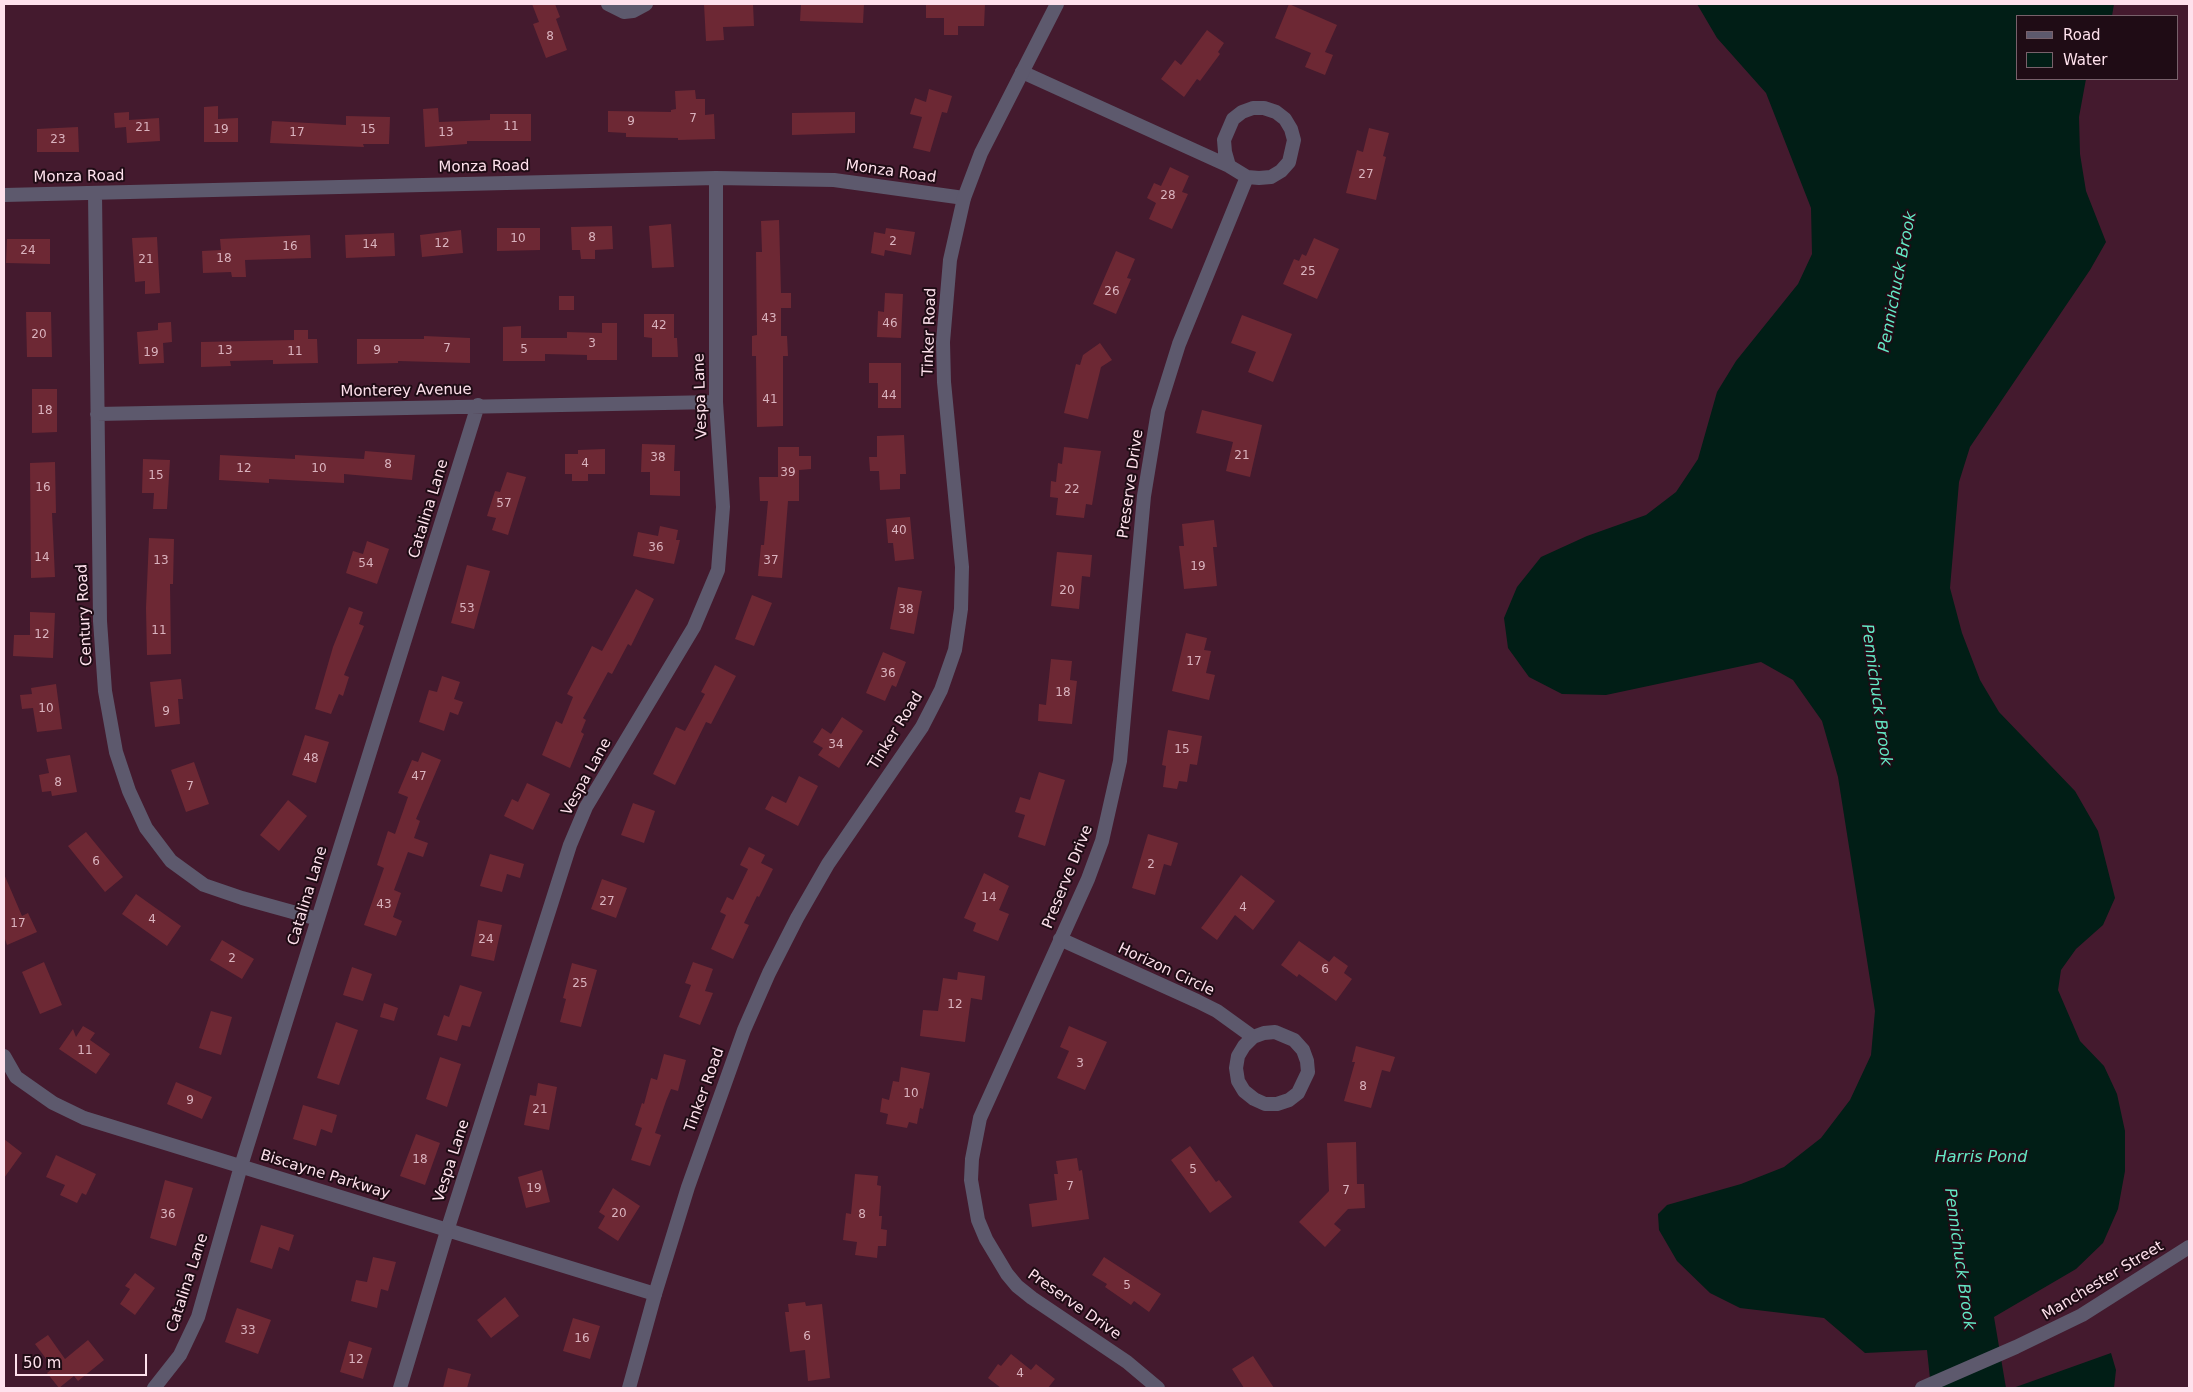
<!DOCTYPE html>
<html>
<head>
<meta charset="utf-8">
<style>
  body { margin:0 }
  #map { position:relative; width:2193px; height:1392px; overflow:hidden; background:#441a2e; font-family:"DejaVu Sans",sans-serif }
  canvas { display:block }
  .frame { position:absolute; inset:0; border:5px solid #fee1ec; pointer-events:none }
  .legend { position:absolute; left:2016px; top:15px; width:162px; height:65px; box-sizing:border-box; background:#1f0c15; border:1px solid #78616b; margin:0; padding:6px 9px; list-style:none; font-size:15px; color:#fee1ec }
  .legend li { display:flex; align-items:center; gap:10px; height:25px }
  .legend b { width:25px; border:1px solid #78616b }
  .scale { position:absolute; left:15px; top:1354px; width:132px; height:22px; box-sizing:border-box; border:2px solid #fee1ec; border-top:0; padding-left:6px; font-size:15px; line-height:18px; white-space:nowrap; color:#fee1ec; -webkit-text-stroke:4px #1f0c15; paint-order:stroke }
</style>
</head>
<body>
<div id="map">
<canvas width="2193" height="1392"></canvas>
<div class="frame"></div>
<ul class="legend">
<li><b style="height:6px;background:#5d596d"></b>Road</li>
<li><b style="height:14px;background:#011e16"></b>Water</li>
</ul>
<div class="scale">50 m</div>
</div>
<script>
const context = document.querySelector('canvas').getContext('2d');
context.lineJoin = 'round';
function paint(path, color) { context.fillStyle = color; context.fill(path, 'evenodd'); }
const poly = rows => new Path2D(rows.map(r => 'M' + r).join(''));
function strokePath(path, color, width, dash) { context.strokeStyle = color; context.lineWidth = width; context.lineCap = dash ? 'butt' : 'round'; context.setLineDash(dash || []); context.stroke(path); }
function write(font, color, halo, rows, align = 'center') {
  context.font = font + ' "DejaVu Sans",sans-serif'; context.lineWidth = 4; context.setLineDash([]); context.textBaseline = 'middle'; context.strokeStyle = halo; context.fillStyle = color; for (const [text, x, y, turn = 0] of rows) {
    context.save(); context.translate(x, y); context.rotate((+turn || 0) * Math.PI / 180); context.textAlign = isNaN(turn) ? turn : align; if (halo) context.strokeText(text, 0, 0); context.fillText(text, 0, 0); context.restore();
  }
}
const water = poly([
  [1697,4,2114,4,2112,16,2017,16,2017,79,2086,79,2079,117,2080,154,2086,191,2106,242,2090,270,1970,447,1959,482,1950,588,1962,633,1980,680,1999,712,2075,791,2098,831,2115,898,2103,925,2076,949,2061,970,2058,990,2080,1041,2104,1066,2117,1094,2125,1131,2125,1171,2118,1209,2103,1243,2076,1269,1994,1317,2006,1388,1931,1388,1927,1350,1865,1353,1824,1318,1740,1308,1710,1293,1677,1261,1659,1230,1658,1214,1667,1205,1741,1184,1784,1167,1821,1138,1850,1100,1871,1055,1875,1011,1838,777,1822,721,1793,680,1761,662,1606,695,1562,694,1529,677,1508,648,1504,618,1517,587,1541,557,1587,536,1646,515,1676,492,1698,459,1717,392,1736,361,1798,284,1812,254,1811,208,1766,93,1717,38],
  [2111,1353,2116,1370,2114,1388,2013,1388]
]);
const building = poly([
  [532,4,555,4,560,17,556,19,567,50,546,58,533,24,539,22],
  [704,4,753,4,754,26,723,27,724,40,706,41],
  [801,4,864,4,863,23,800,21],
  [926,4,985,4,984,26,958,26,958,35,944,35,944,18,926,18],
  [1289,4,1337,25,1325,52,1333,55,1325,75,1305,67,1311,53,1275,38],
  [1207,30,1224,43,1218,52,1220,54,1200,81,1197,79,1184,97,1161,79,1175,60,1181,65],
  [929,89,952,96,947,113,942,112,930,152,913,148,922,117,910,114,915,98,926,102],
  [695,90,696,99,705,99,705,115,714,114,715,139,678,140,678,138,626,137,626,133,608,132,608,111,671,112,671,110,676,109,675,91],
  [218,106,218,119,238,118,238,142,204,142,204,107],
  [438,108,439,122,490,120,490,114,531,114,531,141,467,141,467,144,425,147,423,109],
  [129,112,129,120,159,118,160,141,127,143,126,127,115,128,114,113],
  [855,112,855,133,792,135,792,113],
  [346,116,390,117,389,144,363,144,364,147,270,143,272,121,346,125],
  [78,127,79,152,37,152,37,129],
  [1369,128,1389,133,1383,156,1386,157,1376,200,1346,193,1357,150,1363,152],
  [1170,167,1189,176,1182,192,1188,194,1172,229,1149,219,1156,203,1147,198,1154,183,1161,186],
  [779,220,781,293,791,293,791,308,781,308,781,336,787,336,788,356,783,356,783,426,757,427,756,356,752,356,752,336,757,335,756,252,762,252,761,221],
  [671,224,674,267,652,268,649,226],
  [612,226,613,249,595,250,595,259,581,259,580,250,572,250,571,227],
  [497,228,540,228,540,250,497,251],
  [886,228,915,232,911,255,885,250,884,256,871,253,874,232,885,234],
  [461,230,463,253,422,257,420,235],
  [394,233,395,256,346,258,345,235],
  [310,235,311,258,245,260,246,277,232,277,231,272,203,273,202,251,221,250,220,239],
  [157,237,160,293,145,294,145,281,135,282,132,238],
  [1314,238,1339,249,1317,299,1283,284,1294,259,1299,261,1302,254,1306,256],
  [7,239,50,239,50,264,6,263],
  [1116,251,1135,259,1127,278,1131,279,1116,314,1093,304],
  [885,293,903,294,901,338,877,337,878,311,884,312],
  [559,296,574,296,574,310,559,310],
  [26,312,51,312,52,357,27,357],
  [644,314,674,314,674,338,677,338,678,357,652,357,652,338,644,337],
  [1242,315,1292,334,1273,382,1248,372,1256,352,1231,343],
  [171,322,172,342,163,343,164,363,139,364,137,332,158,330,158,323],
  [602,323,617,323,617,360,587,360,587,355,545,354,545,361,503,361,503,327,521,326,521,338,567,338,567,332,602,333],
  [294,330,308,330,308,339,317,339,318,363,273,364,273,360,230,361,231,366,201,367,201,342,294,340],
  [424,336,470,338,470,363,398,361,398,363,357,364,357,339,424,339],
  [1100,343,1112,360,1101,367,1088,419,1064,413,1076,364,1080,365,1083,355],
  [869,363,901,363,901,408,878,408,878,383,869,383],
  [32,389,57,389,57,432,32,433],
  [1202,410,1262,425,1250,477,1226,471,1233,442,1196,433],
  [904,435,906,474,900,474,900,489,880,490,879,471,870,471,869,457,877,457,877,436],
  [642,444,675,445,674,471,680,471,680,496,650,495,650,472,641,472],
  [778,447,799,447,799,456,811,456,811,469,799,470,799,501,788,501,782,578,758,576,761,545,764,545,768,501,760,501,759,477,778,477],
  [1064,447,1101,451,1092,505,1086,504,1084,518,1056,515,1058,498,1050,497,1051,481,1056,482,1058,463,1062,464],
  [605,449,605,474,588,474,588,481,572,481,572,474,565,474,565,454,578,454,578,450],
  [365,451,415,455,412,480,344,474,344,483,269,479,269,483,219,480,220,455,295,459,295,455,364,459],
  [143,459,170,460,167,509,153,509,154,493,142,493],
  [55,462,56,513,52,513,55,577,31,578,30,463],
  [507,472,526,477,508,535,492,530,496,518,487,516,495,491,500,492],
  [910,517,914,559,895,561,893,543,888,543,886,519],
  [1214,520,1217,547,1213,547,1217,586,1184,589,1179,546,1184,546,1182,524],
  [660,526,678,530,676,540,680,540,674,564,633,556,638,532,658,536],
  [149,538,174,539,173,584,170,584,171,654,147,655,146,608],
  [367,541,389,549,377,584,346,573,353,551,363,554],
  [1057,552,1092,555,1090,577,1082,576,1079,609,1051,606],
  [467,565,490,571,474,629,451,623],
  [898,587,922,591,914,634,890,629],
  [636,589,654,599,631,646,628,644,612,674,608,672,583,718,586,720,581,732,584,734,570,768,542,755,556,721,562,724,573,697,567,694,592,646,602,651],
  [752,595,772,603,754,646,735,639],
  [349,607,363,612,359,624,364,626,344,675,349,677,343,696,339,694,331,714,315,709,333,647],
  [30,612,55,613,53,658,13,656,14,635,30,635],
  [1186,633,1207,638,1204,650,1211,651,1206,673,1215,675,1209,700,1172,691],
  [883,652,906,662,896,687,892,685,885,701,866,693],
  [1051,659,1072,661,1070,680,1077,681,1072,724,1038,721,1039,704,1046,705],
  [715,665,736,676,711,724,706,722,675,785,653,774,676,727,685,731,705,694,701,692],
  [442,676,460,682,454,699,463,702,458,715,450,712,444,731,419,722,429,690,437,692],
  [181,679,183,699,178,699,180,724,155,727,150,682],
  [56,684,62,729,37,732,33,708,22,709,20,695,32,694,31,688],
  [842,717,863,731,839,768,818,755,823,748,813,742,822,728,831,734],
  [1168,730,1202,736,1197,765,1190,764,1187,782,1179,781,1177,789,1163,787,1166,766,1162,765],
  [305,735,329,742,316,783,292,775],
  [422,752,441,760,416,819,420,821,414,838,428,843,423,857,408,852,394,890,401,893,393,917,402,921,396,936,364,925,384,868,377,865,388,831,395,834,408,797,398,793,412,760,418,762],
  [70,755,77,792,52,796,51,791,42,792,39,775,49,773,46,759],
  [194,762,209,804,186,812,171,770],
  [1039,772,1065,780,1045,846,1018,837,1025,815,1015,812,1020,797,1030,800],
  [799,776,818,786,798,826,765,809,772,796,786,803],
  [527,783,550,794,533,830,504,816,512,799,518,802],
  [288,800,307,816,279,851,260,835],
  [633,803,655,811,644,843,621,835],
  [86,832,123,877,105,892,68,846],
  [1148,834,1178,843,1171,866,1164,864,1155,895,1132,888],
  [749,847,765,855,761,863,773,869,759,897,757,896,744,923,749,925,733,959,711,949,726,915,720,912,727,897,733,900,748,869,740,865],
  [490,854,524,864,520,878,507,874,502,892,480,886],
  [984,873,1009,886,999,910,1009,914,998,941,973,931,976,923,964,918],
  [4,874,22,916,28,913,37,932,7,945,4,936],
  [1241,875,1275,901,1253,930,1235,915,1217,940,1201,928],
  [602,879,627,888,616,918,591,909],
  [136,894,181,926,167,946,122,914],
  [478,920,502,925,494,961,471,956],
  [222,940,254,959,242,979,210,960],
  [1299,941,1329,962,1334,956,1348,966,1344,973,1352,979,1336,1001,1299,974,1297,977,1281,965],
  [44,962,62,1005,40,1014,22,972],
  [693,962,713,969,705,991,713,993,700,1025,679,1017,691,985,685,983],
  [572,963,597,970,581,1027,560,1022,566,999,563,998],
  [352,967,372,974,363,1001,343,995],
  [958,972,985,976,982,1000,971,998,965,1042,920,1036,923,1010,938,1011,943,978,957,980],
  [460,985,482,992,470,1027,462,1025,457,1041,437,1035,444,1015,449,1017],
  [384,1003,398,1008,394,1021,380,1017],
  [211,1011,232,1017,221,1055,199,1048],
  [336,1022,358,1030,339,1085,317,1078],
  [83,1026,95,1033,90,1040,110,1054,96,1074,59,1049,73,1029,76,1037],
  [1069,1026,1107,1042,1085,1090,1057,1078,1069,1051,1060,1047],
  [1356,1046,1395,1057,1390,1072,1382,1070,1371,1108,1344,1101,1355,1062,1352,1062],
  [664,1054,686,1060,678,1091,671,1089,666,1101,655,1133,661,1135,650,1166,631,1160,642,1128,635,1125,642,1103,644,1104,651,1078,657,1080],
  [440,1057,461,1064,447,1107,426,1099],
  [901,1067,930,1073,923,1109,920,1108,917,1124,909,1122,907,1128,886,1124,888,1114,880,1112,882,1098,889,1100,893,1081,899,1082],
  [176,1082,212,1097,202,1119,167,1104],
  [538,1083,557,1087,549,1130,524,1125,530,1095,536,1096],
  [303,1105,337,1115,332,1133,321,1129,316,1146,293,1139],
  [416,1134,440,1143,425,1185,400,1176],
  [4,1139,22,1153,4,1178],
  [1356,1142,1357,1184,1364,1184,1365,1208,1348,1209,1334,1224,1341,1230,1325,1247,1299,1222,1329,1191,1327,1143],
  [1190,1146,1216,1182,1219,1180,1232,1197,1210,1213,1171,1160],
  [56,1155,96,1174,86,1195,82,1193,77,1203,60,1195,65,1185,46,1177],
  [1077,1158,1079,1171,1082,1170,1089,1219,1032,1227,1029,1204,1057,1200,1054,1174,1058,1174,1056,1161],
  [542,1170,550,1202,526,1208,518,1177],
  [855,1174,878,1176,877,1185,881,1186,879,1216,882,1216,881,1229,887,1230,886,1246,878,1246,877,1258,855,1255,857,1242,843,1240,846,1213,851,1214],
  [165,1180,193,1188,176,1246,150,1238],
  [613,1188,640,1206,618,1241,598,1228,605,1216,599,1212],
  [261,1225,294,1235,289,1251,279,1247,272,1269,250,1262],
  [373,1257,396,1262,388,1291,381,1289,377,1308,351,1301,356,1280,367,1282],
  [1104,1257,1161,1294,1149,1312,1134,1301,1131,1305,1105,1287,1107,1284,1092,1275],
  [135,1273,155,1288,135,1315,120,1304,130,1289,125,1286],
  [505,1297,519,1316,491,1338,477,1320],
  [805,1302,806,1306,822,1304,830,1378,808,1381,805,1350,790,1352,785,1312,789,1312,788,1304],
  [237,1308,271,1320,258,1354,225,1342],
  [573,1318,600,1326,590,1359,563,1351],
  [48,1335,65,1359,88,1340,104,1360,78,1381,74,1376,59,1388,47,1373,53,1368,35,1344],
  [349,1341,372,1348,363,1379,340,1372],
  [1011,1354,1031,1370,1036,1364,1055,1379,1048,1388,1001,1388,988,1378,998,1364,1001,1366],
  [1253,1356,1274,1388,1244,1388,1232,1369],
  [448,1368,471,1374,467,1388,443,1388]
]);
const minor = poly([
  [608,4,624,12,633,11,646,4],
  [1022,72,1229,166],
  [1253,108,1264,108,1276,112,1285,119,1291,129,1294,140,1289,162,1281,171,1271,177,1259,178,1247,177,1229,166,1225,152,1224,140,1233,119,1242,112,1253,108],
  [95,193,100,621,105,691,116,752,129,791,146,828,171,861,204,885,242,898,318,919],
  [4,195,716,178,834,180,964,198],
  [97,414,716,402],
  [1060,939,1197,1001,1217,1011,1253,1037,1264,1033,1275,1032,1294,1040,1303,1050,1307,1061,1308,1072,1298,1093,1289,1100,1277,1104,1265,1104,1254,1099,1244,1091,1238,1081,1236,1068,1238,1056,1244,1046,1253,1037],
  [4,1056,16,1077,53,1103,84,1118,655,1294],
  [154,1388,180,1355,198,1317,241,1166,478,405],
  [400,1388,447,1231,570,845,586,807,694,627,718,570,723,507,716,402,716,178],
  [1158,1388,1127,1362,1032,1298,1017,1286,1007,1274,986,1239,978,1220,971,1180,972,1159,980,1118,1088,879,1102,841,1120,761,1144,496,1158,411,1179,344,1247,177]
]);
const tertiary = poly([
  [629,1388,655,1294,688,1187,744,1030,769,973,797,918,828,864,922,727,941,690,955,650,961,609,962,567,944,382,943,342,950,260,964,198,981,153,1057,4],
  [1922,1388,2016,1347,2082,1315,2189,1247]
]);
const numberNames = [
  ["8",550,37],
  ["7",693,119],
  ["9",631,122],
  ["11",511,127],
  ["21",143,128],
  ["19",221,130],
  ["15",368,130],
  ["17",297,133],
  ["13",446,133],
  ["23",58,140],
  ["27",1366,175],
  ["28",1168,196],
  ["8",592,238],
  ["10",518,239],
  ["2",893,242],
  ["12",442,244],
  ["14",370,245],
  ["16",290,247],
  ["24",28,251],
  ["18",224,259],
  ["21",146,260],
  ["25",1308,272],
  ["26",1112,292],
  ["43",769,319],
  ["46",890,324],
  ["42",659,326],
  ["20",39,335],
  ["3",592,344],
  ["7",447,349],
  ["5",524,350],
  ["13",225,351],
  ["9",377,351],
  ["11",295,352],
  ["19",151,353],
  ["44",889,396],
  ["41",770,400],
  ["18",45,411],
  ["21",1242,456],
  ["38",658,458],
  ["4",585,464],
  ["8",388,465],
  ["12",244,469],
  ["10",319,469],
  ["39",788,473],
  ["15",156,476],
  ["16",43,488],
  ["22",1072,490],
  ["57",504,504],
  ["40",899,531],
  ["36",656,548],
  ["14",42,558],
  ["13",161,561],
  ["37",771,561],
  ["54",366,564],
  ["19",1198,567],
  ["20",1067,591],
  ["53",467,609],
  ["38",906,610],
  ["11",159,631],
  ["12",42,635],
  ["17",1194,662],
  ["36",888,674],
  ["18",1063,693],
  ["10",46,709],
  ["9",166,712],
  ["34",836,745],
  ["15",1182,750],
  ["48",311,759],
  ["47",419,777],
  ["8",58,783],
  ["7",190,787],
  ["6",96,862],
  ["2",1151,865],
  ["14",989,898],
  ["27",607,902],
  ["43",384,905],
  ["4",1243,908],
  ["4",152,920],
  ["17",18,924],
  ["24",486,940],
  ["2",232,959],
  ["6",1325,970],
  ["25",580,984],
  ["12",955,1005],
  ["11",85,1051],
  ["3",1080,1064],
  ["8",1363,1087],
  ["10",911,1094],
  ["9",190,1101],
  ["21",540,1110],
  ["18",420,1160],
  ["5",1193,1170],
  ["7",1070,1187],
  ["19",534,1189],
  ["7",1346,1191],
  ["20",619,1214],
  ["36",168,1215],
  ["8",862,1215],
  ["5",1127,1286],
  ["33",248,1331],
  ["6",807,1337],
  ["16",582,1339],
  ["12",356,1360],
  ["4",1020,1374]
];
const streetNames = [
  ["Monza Road",484,167,-1],
  ["Monza Road",891,172,8],
  ["Monza Road",79,177,-1],
  ["Tinker Road",930,332,-88],
  ["Monterey Avenue",406,391,-1],
  ["Vespa Lane",701,396,-92],
  ["Preserve Drive",1131,484,-82],
  ["Catalina Lane",429,509,-73],
  ["Century Road",85,615,-93],
  ["Tinker Road",896,731,-58],
  ["Vespa Lane",587,777,-61],
  ["Preserve Drive",1068,877,-68],
  ["Catalina Lane",308,896,-73],
  ["Horizon Circle",1166,970,25],
  ["Tinker Road",705,1090,-70],
  ["Vespa Lane",452,1161,-72],
  ["Biscayne Parkway",325,1175,17],
  ["Manchester Street",2103,1281,-31],
  ["Catalina Lane",188,1283,-72],
  ["Preserve Drive",1074,1305,35]
];
const waterNames = [
  ["Pennichuck Brook",1898,282,-79],
  ["Pennichuck Brook",1876,695,82],
  ["Harris Pond",1981,1158],
  ["Pennichuck Brook",1959,1259,82]
];
paint(water, '#011e16');
paint(building, '#6d2834');
strokePath(minor, '#5d596d', 14);
strokePath(tertiary, '#5d596d', 14);
write('12px', '#dab3be', null, numberNames);
write('15px', '#fee1ec', '#1f0c15', streetNames);
write('italic 16px', '#64e8c5', '#1f0c15', waterNames);
</script>
</body>
</html>
